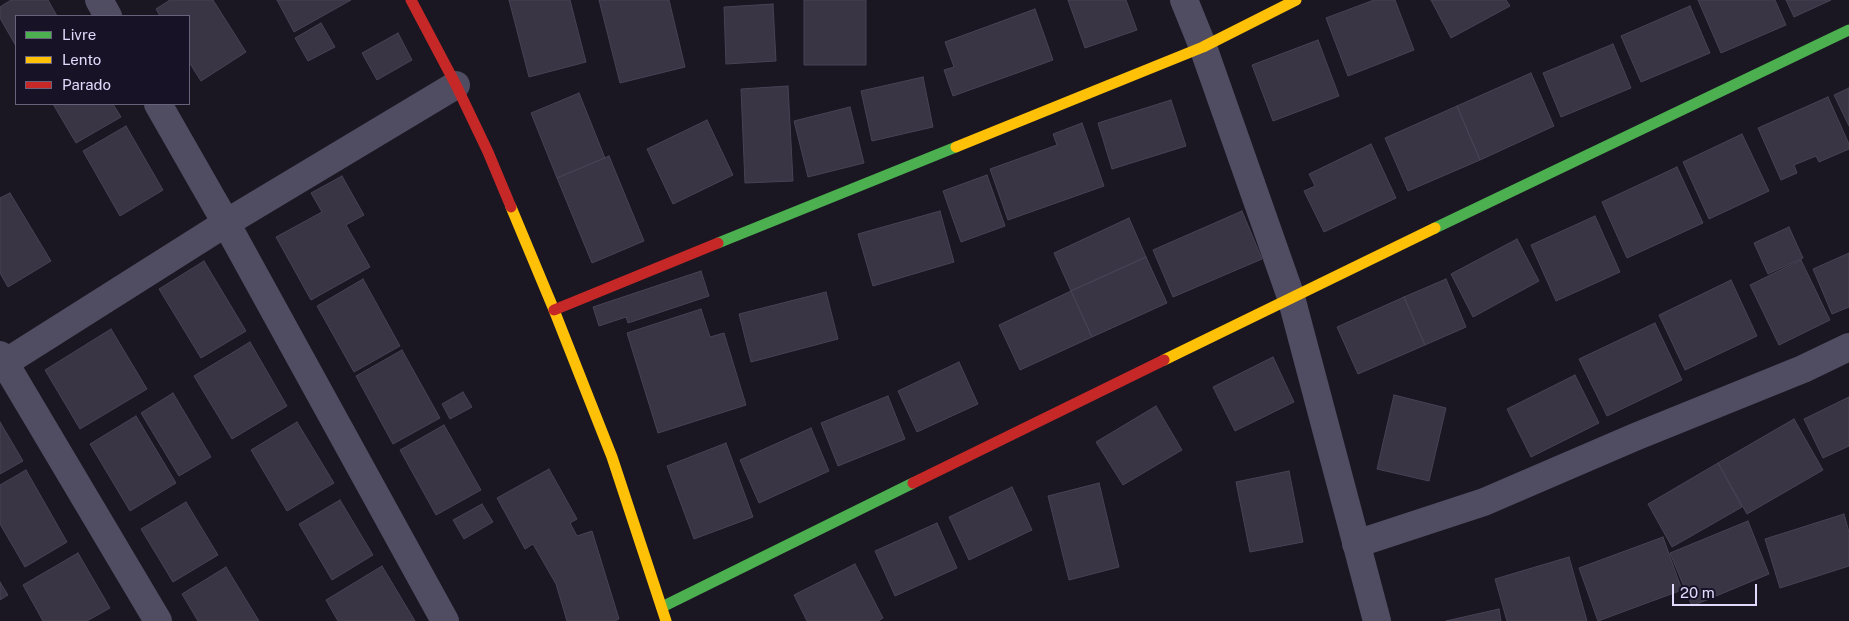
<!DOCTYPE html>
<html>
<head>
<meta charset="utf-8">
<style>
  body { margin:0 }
  #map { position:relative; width:1849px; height:621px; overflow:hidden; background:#1a1722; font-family:"Public Sans",sans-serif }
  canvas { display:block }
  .legend { position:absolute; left:15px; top:15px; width:175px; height:90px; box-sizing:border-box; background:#181227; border:1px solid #69627c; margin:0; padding:6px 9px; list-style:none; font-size:15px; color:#e2dafc }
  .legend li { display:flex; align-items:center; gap:10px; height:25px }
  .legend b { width:25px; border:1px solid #69627c }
  .scale { position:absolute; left:1672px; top:584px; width:85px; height:22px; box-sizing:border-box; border:2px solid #e2dafc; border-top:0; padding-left:6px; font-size:15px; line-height:18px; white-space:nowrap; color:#e2dafc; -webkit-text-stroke:4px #181227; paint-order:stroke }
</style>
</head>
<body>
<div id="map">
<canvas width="1849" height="621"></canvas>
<ul class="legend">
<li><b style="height:6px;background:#4caf50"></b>Livre</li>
<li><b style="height:6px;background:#ffc107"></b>Lento</li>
<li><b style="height:6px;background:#c62828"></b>Parado</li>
</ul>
<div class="scale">20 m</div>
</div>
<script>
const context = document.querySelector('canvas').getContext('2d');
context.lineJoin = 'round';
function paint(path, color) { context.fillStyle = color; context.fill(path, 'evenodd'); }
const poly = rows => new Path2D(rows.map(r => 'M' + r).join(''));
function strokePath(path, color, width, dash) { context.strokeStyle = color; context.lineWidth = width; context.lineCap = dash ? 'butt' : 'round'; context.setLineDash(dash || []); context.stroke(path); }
const building = poly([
  [11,0,48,0,57,16,16,16,16,46,0,18,0,7,11,0],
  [170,0,213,0,246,52,201,81,189,62,189,16,160,16,156,9,170,0],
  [277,0,351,0,294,32,277,0],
  [509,0,570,0,586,62,529,77,509,0],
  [599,0,669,0,685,67,620,83,599,0],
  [804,0,866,0,866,65,804,65,804,0],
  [1068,0,1126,0,1137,30,1085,48,1068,0],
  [1374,0,1395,0,1414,50,1348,76,1326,18,1374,0],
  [1431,0,1506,0,1510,6,1451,38,1431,0],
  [1698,0,1775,0,1786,25,1721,53,1698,0],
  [1786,0,1831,0,1794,17,1786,0],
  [773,4,776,61,726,64,724,7,773,4],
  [1690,6,1710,53,1641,82,1621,36,1690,6],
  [1035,9,1053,60,953,96,944,70,954,67,945,42,1035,9],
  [321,23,335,47,308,61,295,38,321,23],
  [398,33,412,60,377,80,362,53,398,33],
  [1318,40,1339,96,1273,121,1252,65,1318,40],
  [1613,44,1631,88,1561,117,1543,73,1613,44],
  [1531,73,1554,126,1480,160,1457,106,1531,73],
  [923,77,933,127,872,141,861,91,923,77],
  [788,86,793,181,745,183,741,89,788,86],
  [1849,88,1849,126,1834,95,1849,88],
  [579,93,605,158,557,178,531,113,579,93],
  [1828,97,1849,144,1849,149,1819,162,1816,156,1794,165,1797,173,1781,180,1758,128,1828,97],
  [1171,100,1186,146,1112,169,1098,123,1171,100],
  [53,104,113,104,121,117,76,143,53,104],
  [1457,106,1480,160,1408,191,1385,138,1457,106],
  [850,107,864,163,808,177,794,121,850,107],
  [707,120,733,175,673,204,647,149,707,120],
  [1082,123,1104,186,1008,220,990,169,1057,145,1053,134,1082,123],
  [126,126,163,190,120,216,83,151,126,126],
  [1742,134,1769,191,1709,219,1683,162,1742,134],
  [1371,144,1396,198,1324,232,1304,191,1315,186,1309,174,1371,144],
  [609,156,644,241,592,263,557,178,609,156],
  [1677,167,1703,223,1627,258,1602,202,1677,167],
  [987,175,1005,226,961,242,943,191,987,175],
  [342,176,364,215,346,225,370,267,311,300,276,237,322,212,311,193,342,176],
  [10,193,51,261,8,287,0,273,0,198,10,193],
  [940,211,954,262,873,286,858,234,940,211],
  [1242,211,1262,259,1173,297,1153,250,1242,211],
  [1595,216,1620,272,1556,301,1531,245,1595,216],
  [1129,218,1146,257,1071,291,1054,253,1129,218],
  [1789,227,1803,258,1768,274,1754,243,1789,227],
  [1517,239,1539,281,1473,317,1451,274,1517,239],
  [1849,253,1849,307,1832,314,1813,269,1849,253],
  [1146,257,1167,303,1092,337,1071,291,1146,257],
  [1801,260,1830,320,1779,345,1750,285,1801,260],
  [204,261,246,331,201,358,159,289,204,261],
  [701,271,709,296,628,323,626,317,599,326,593,307,701,271],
  [363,279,400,346,354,372,317,306,363,279],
  [1446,279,1466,327,1425,345,1404,297,1446,279],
  [1731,280,1757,336,1685,370,1659,315,1731,280],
  [1071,291,1092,337,1020,370,999,325,1071,291],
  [826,292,838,339,751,362,739,314,826,292],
  [1404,297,1425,345,1358,374,1337,327,1404,297],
  [701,309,710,337,724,333,746,405,658,433,627,333,701,309],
  [1655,323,1682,380,1607,416,1579,359,1655,323],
  [111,329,147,389,80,429,45,370,111,329],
  [250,342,287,406,232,439,194,376,250,342],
  [402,350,440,418,393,444,356,376,402,350],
  [1273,357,1294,402,1235,431,1213,387,1273,357],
  [959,362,978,404,917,432,898,391,959,362],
  [1575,375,1599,423,1531,457,1507,409,1575,375],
  [463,392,472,407,450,419,442,404,463,392],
  [173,393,211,457,179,476,141,413,173,393],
  [1394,395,1446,408,1429,481,1377,469,1394,395],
  [888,396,905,439,838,466,821,423,888,396],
  [1849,397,1849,446,1823,458,1804,419,1849,397],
  [1156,406,1182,450,1123,485,1096,442,1156,406],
  [136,416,176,483,130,511,90,444,136,416],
  [1794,419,1823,470,1747,514,1718,463,1794,419],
  [0,422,23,461,0,474,0,422],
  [297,422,334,483,287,511,251,450,297,422],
  [444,425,481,490,436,515,400,450,444,425],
  [811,428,829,471,759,503,740,460,811,428],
  [726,443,753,517,694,539,667,466,726,443],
  [1718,463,1742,507,1672,547,1648,504,1718,463],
  [549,469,577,519,570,523,577,536,592,531,619,619,615,621,567,621,556,584,533,544,525,549,497,498,549,469],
  [26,470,67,542,25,567,0,524,0,485,26,470],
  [1289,471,1303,542,1250,552,1236,482,1289,471],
  [1099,483,1119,567,1069,580,1048,496,1099,483],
  [1012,487,1032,530,969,560,949,517,1012,487],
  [340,500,373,555,332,580,299,524,340,500],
  [186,502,218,555,173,582,141,529,186,502],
  [482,504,493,522,464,539,453,520,482,504],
  [1844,514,1849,532,1849,566,1780,588,1765,539,1844,514],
  [1748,521,1769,574,1692,606,1670,553,1748,521],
  [937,523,957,568,895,596,875,551,937,523],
  [1663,537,1682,590,1598,621,1579,568,1663,537],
  [78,553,110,608,87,621,43,621,23,585,78,553],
  [1569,557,1587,621,1507,621,1495,579,1569,557],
  [855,564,883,618,878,621,807,621,794,595,855,564],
  [382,566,415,621,338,621,326,600,382,566],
  [226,567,259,621,198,621,182,594,226,567],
  [0,582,8,595,0,600,0,582],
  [1499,609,1501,621,1446,621,1499,609]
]);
const street = poly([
  [99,0,108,16],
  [1184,0,1203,47,1291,297,1377,621],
  [158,104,226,223,445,621],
  [0,355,158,621],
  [0,366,226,223,456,85],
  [1356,544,1484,502,1635,437,1803,369,1849,347]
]);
const fast = poly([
  [1435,228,1849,30],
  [718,243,956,147],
  [662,607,913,483]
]);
const slow = poly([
  [956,147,1203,47,1296,0],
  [511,207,554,310,612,457,666,621],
  [1164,360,1435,228]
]);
const jam = poly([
  [411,0,456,85,488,152,511,207],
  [554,310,718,243],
  [913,483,1164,360]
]);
paint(building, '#393544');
strokePath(building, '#484255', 1);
strokePath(street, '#504c62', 28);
strokePath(fast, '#4caf50', 11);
strokePath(slow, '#ffc107', 11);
strokePath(jam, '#c62828', 11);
</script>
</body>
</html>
